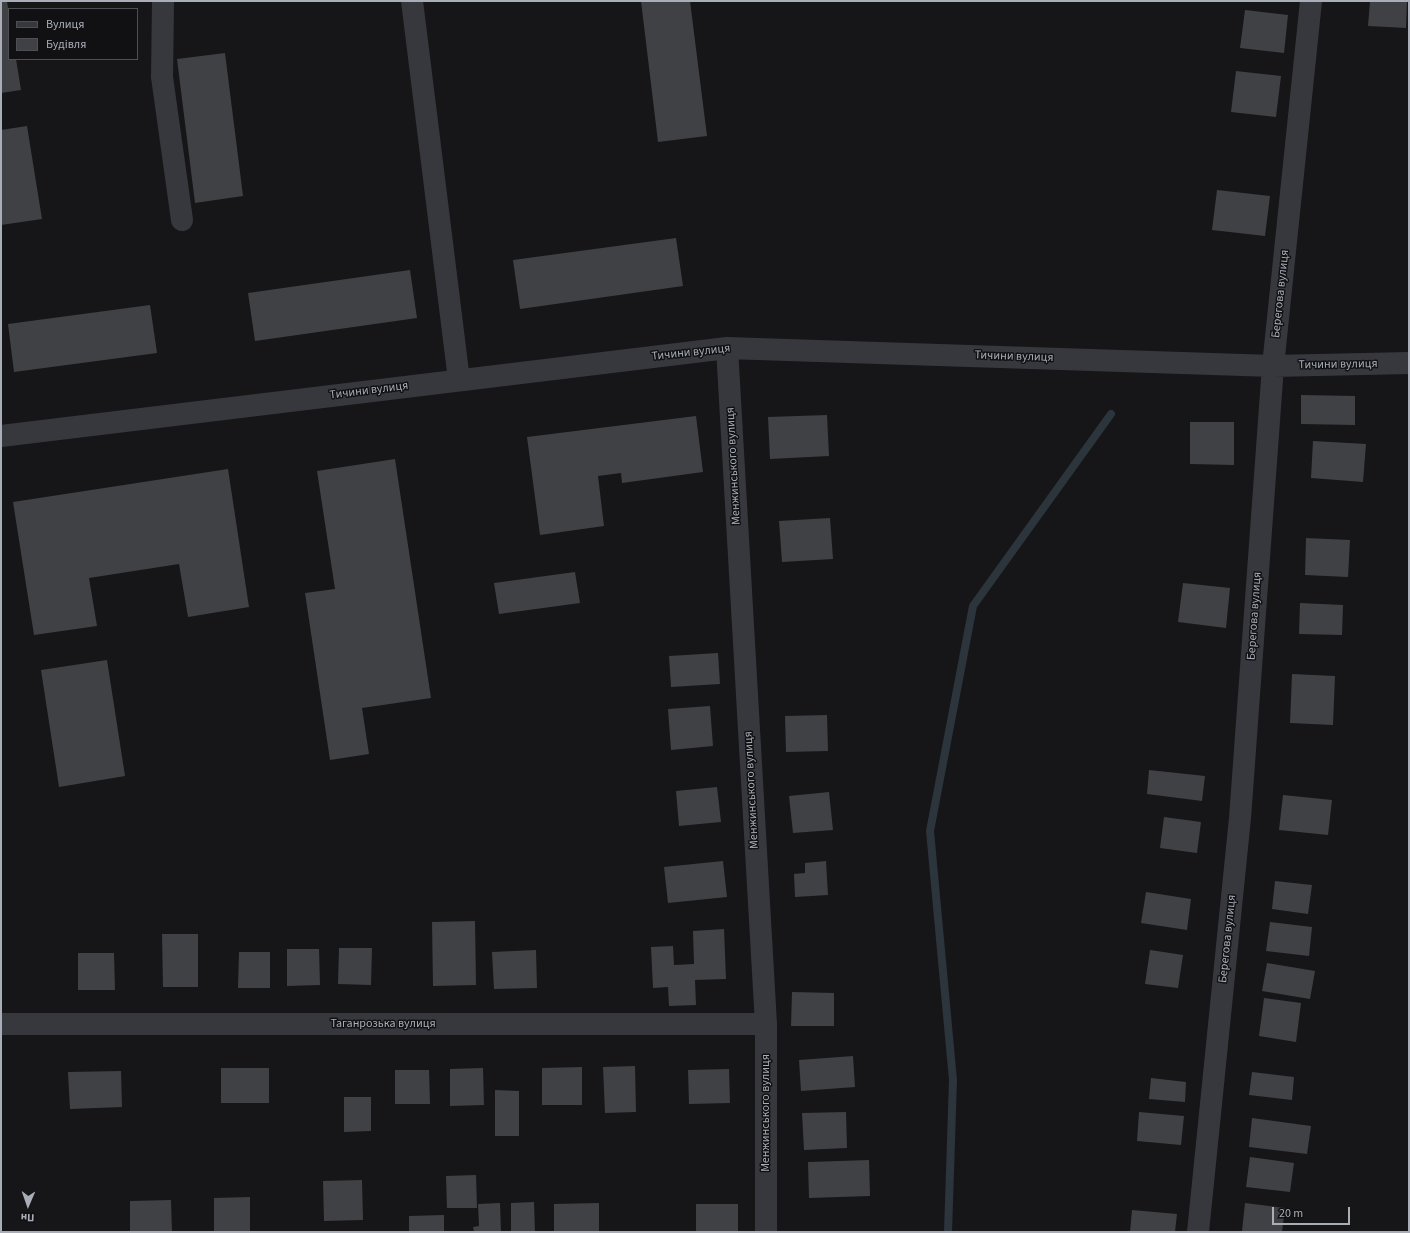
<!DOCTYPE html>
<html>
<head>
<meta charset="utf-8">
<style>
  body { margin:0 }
  #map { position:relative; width:1410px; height:1233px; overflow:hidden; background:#161618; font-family:"Source Sans 3",sans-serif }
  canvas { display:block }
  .frame { position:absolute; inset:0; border:2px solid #a8adb8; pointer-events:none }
  .legend { position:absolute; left:8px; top:8px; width:130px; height:52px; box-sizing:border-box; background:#111113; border:1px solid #4d4f55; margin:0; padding:5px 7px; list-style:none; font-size:12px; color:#a8adb8 }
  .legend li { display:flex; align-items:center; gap:8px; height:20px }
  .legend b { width:20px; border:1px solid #4d4f55 }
  .north { position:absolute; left:8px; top:1185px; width:40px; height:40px; -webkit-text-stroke:3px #111113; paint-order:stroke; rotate:182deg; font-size:11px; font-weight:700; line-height:16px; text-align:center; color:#a8adb8 }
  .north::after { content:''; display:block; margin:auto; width:14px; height:18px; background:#a8adb8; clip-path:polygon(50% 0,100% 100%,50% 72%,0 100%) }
  .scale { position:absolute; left:1272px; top:1207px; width:78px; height:18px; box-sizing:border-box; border:2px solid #a8adb8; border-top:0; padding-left:5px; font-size:12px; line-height:14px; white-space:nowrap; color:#a8adb8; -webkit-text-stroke:3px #111113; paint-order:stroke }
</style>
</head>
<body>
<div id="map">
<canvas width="1410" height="1233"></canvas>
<div class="frame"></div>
<ul class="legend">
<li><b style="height:5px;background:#37383d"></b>Вулиця</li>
<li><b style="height:11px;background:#404145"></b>Будівля</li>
</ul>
<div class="north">Пн</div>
<div class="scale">20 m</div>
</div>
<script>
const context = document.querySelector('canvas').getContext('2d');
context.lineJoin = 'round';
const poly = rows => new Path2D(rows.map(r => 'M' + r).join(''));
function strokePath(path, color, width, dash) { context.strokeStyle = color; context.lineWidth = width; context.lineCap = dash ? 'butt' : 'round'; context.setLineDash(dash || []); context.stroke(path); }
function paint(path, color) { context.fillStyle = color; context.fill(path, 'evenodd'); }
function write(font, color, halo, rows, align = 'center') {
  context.font = font + ' "Source Sans 3",sans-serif'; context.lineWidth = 3; context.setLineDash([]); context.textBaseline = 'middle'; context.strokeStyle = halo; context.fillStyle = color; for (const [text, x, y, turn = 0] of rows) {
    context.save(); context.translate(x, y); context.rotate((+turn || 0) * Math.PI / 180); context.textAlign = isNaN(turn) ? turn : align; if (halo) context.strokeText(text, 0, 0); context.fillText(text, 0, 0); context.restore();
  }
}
const stream = poly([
  [948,1232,953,1080,930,831,973,606,1111,414]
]);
const building = poly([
  [1,1,7,1,9,14,9,59,16,59,21,90,1,93],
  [641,1,690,1,707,136,658,142],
  [1370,1,1407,1,1406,28,1368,26],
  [1245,10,1288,15,1284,53,1240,48],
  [225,53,243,196,195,203,177,59],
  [1236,71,1281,76,1276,117,1231,112],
  [27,126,42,219,1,225,1,130],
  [1217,190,1270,196,1265,236,1212,230],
  [676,238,683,286,520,309,513,260],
  [410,270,417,318,255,341,248,293],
  [150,305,157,353,14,372,8,324],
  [1301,395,1355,396,1355,425,1301,424],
  [827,415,829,456,770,459,768,417],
  [696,416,703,472,622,483,621,473,598,476,604,526,540,535,527,437],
  [1190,422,1234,422,1234,465,1190,464],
  [1313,441,1366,444,1363,482,1311,478],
  [395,459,431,698,362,708,369,754,330,760,305,593,335,589,317,471],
  [228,469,249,607,188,617,179,564,89,578,97,626,34,635,13,502],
  [830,518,833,559,782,562,779,521],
  [1306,538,1350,540,1348,577,1305,575],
  [575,572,580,603,499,614,494,583],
  [1183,583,1230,588,1226,628,1178,622],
  [1300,603,1343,605,1342,635,1299,634],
  [718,653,720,684,671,687,669,656],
  [107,660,125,776,59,787,41,670],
  [1292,674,1335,676,1333,725,1290,723],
  [710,706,713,746,671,750,668,709],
  [827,715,828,751,786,752,785,716],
  [1149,770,1205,776,1202,801,1147,794],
  [717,787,721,822,679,826,676,791],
  [829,792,833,830,793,833,789,796],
  [1283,795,1332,800,1328,835,1279,830],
  [1164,817,1201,822,1197,853,1160,848],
  [723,861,727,897,668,903,664,867],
  [826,861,828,895,795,897,794,874,805,873,805,863],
  [1275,881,1312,885,1308,914,1272,909],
  [1146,892,1191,899,1187,930,1141,923],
  [475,921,476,985,433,986,432,922],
  [1270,922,1312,927,1309,956,1266,951],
  [724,929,726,979,695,980,696,1005,669,1006,668,987,653,988,651,947,673,946,674,965,694,964,693,931],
  [162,934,198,934,198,987,163,987],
  [339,948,372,948,371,985,338,984],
  [287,949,319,949,320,985,287,986],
  [536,950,537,988,494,989,492,952],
  [1150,950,1183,955,1178,988,1145,984],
  [239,952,270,952,270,988,238,988],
  [78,953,114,953,115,990,78,990],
  [1267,963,1315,971,1310,999,1262,991],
  [792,992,834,993,834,1026,791,1026],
  [1264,998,1301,1003,1296,1042,1259,1036],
  [853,1056,855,1087,801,1091,799,1060],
  [635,1066,636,1112,605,1113,603,1067],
  [582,1067,582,1105,542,1105,542,1068],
  [221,1068,269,1068,269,1103,221,1103],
  [483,1068,484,1105,450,1106,450,1069],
  [729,1069,730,1103,689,1104,688,1070],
  [395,1070,429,1070,430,1104,395,1104],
  [121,1071,122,1107,70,1109,68,1072],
  [1252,1072,1294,1077,1292,1100,1249,1095],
  [1151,1078,1186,1082,1185,1102,1149,1099],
  [495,1090,519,1091,519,1136,495,1136],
  [344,1097,371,1097,371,1131,344,1132],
  [846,1112,847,1148,804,1150,802,1113],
  [1139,1112,1184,1116,1181,1145,1137,1141],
  [1252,1118,1311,1126,1307,1154,1249,1147],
  [1250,1157,1294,1163,1290,1192,1246,1187],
  [869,1160,870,1196,809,1198,808,1162],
  [476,1175,477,1208,447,1208,446,1176],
  [362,1180,363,1220,324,1221,323,1181],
  [250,1197,250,1232,214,1232,214,1198],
  [171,1200,172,1232,130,1232,130,1201],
  [534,1202,535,1232,511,1232,511,1203],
  [500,1203,501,1232,474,1232,473,1227,479,1226,478,1204],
  [599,1203,599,1232,554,1232,554,1204],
  [1245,1203,1285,1208,1282,1232,1242,1231],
  [696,1204,738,1204,738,1232,696,1232],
  [1132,1210,1177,1214,1175,1232,1130,1232],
  [444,1215,444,1232,409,1232,409,1216]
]);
const minor = poly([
  [163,1,162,77,182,220],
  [412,1,459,380],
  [727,348,766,1024,766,1232],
  [1,436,727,348,1273,366,1409,363],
  [1,1024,766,1024],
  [1198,1232,1240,818,1273,366,1311,1]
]);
const streetNames = [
  ["Берегова вулиця",1281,294,-84],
  ["Тичини вулиця",691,353,-6],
  ["Тичини вулиця",1014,357,2],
  ["Тичини вулиця",1338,365,-1],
  ["Тичини вулиця",369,391,-7],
  ["Менжинського вулиця",734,466,-93],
  ["Берегова вулиця",1255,616,-86],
  ["Менжинського вулиця",752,790,-93],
  ["Берегова вулиця",1228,939,-84],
  ["Таганрозька вулиця",383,1024],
  ["Менжинського вулиця",766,1113,-90]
];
strokePath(stream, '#2c353c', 8);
paint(building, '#404145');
strokePath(minor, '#37383d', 22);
write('12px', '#a8adb8', '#111113', streetNames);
</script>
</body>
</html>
